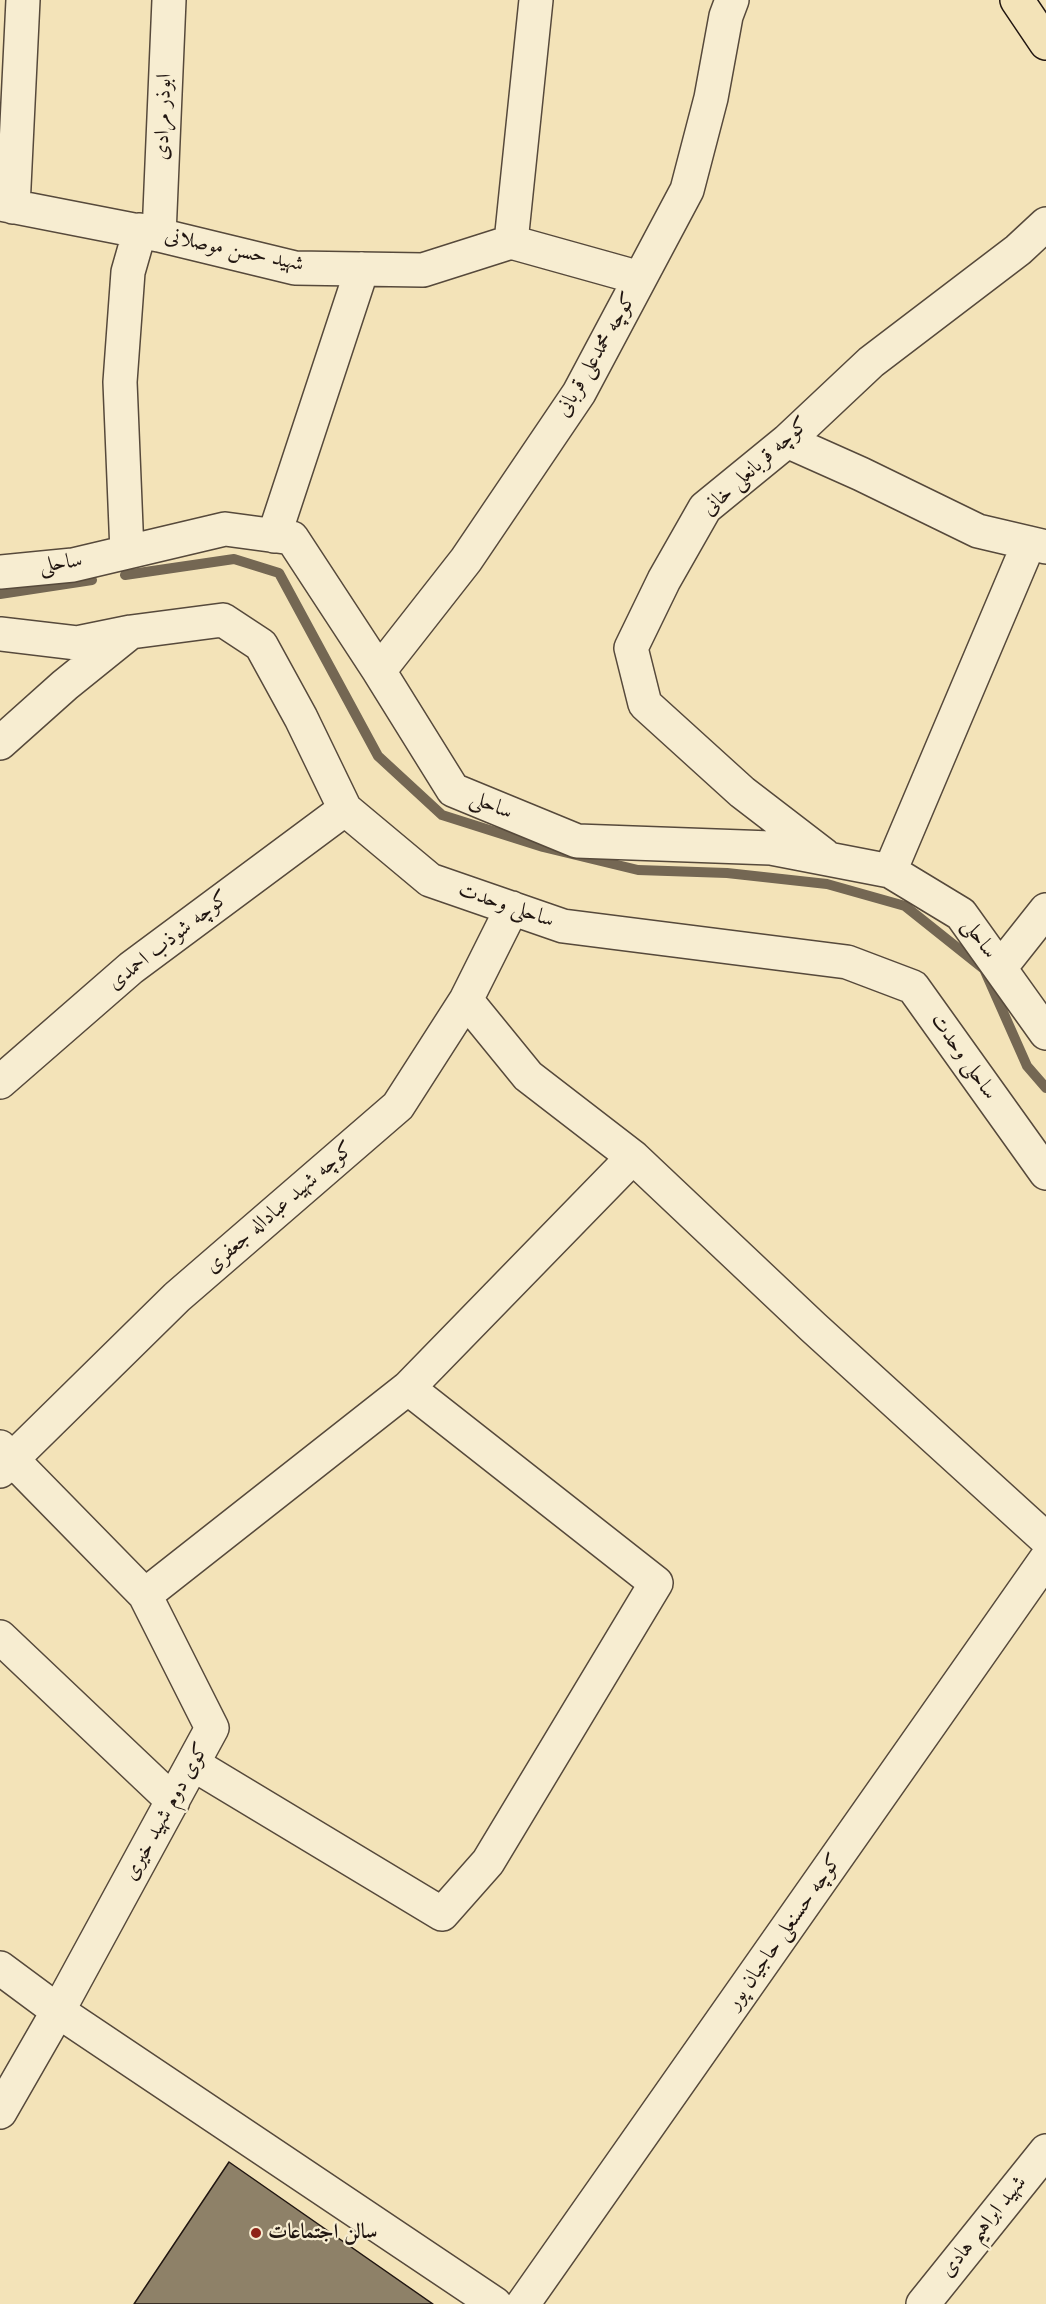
<!DOCTYPE html>
<html>
<head>
<meta charset="utf-8">
<style>
  body { margin:0 }
  canvas { display:block; background:#f3e3b8 }
</style>
</head>
<body>
<canvas width="1046" height="2304"></canvas>
<script>
const context = document.querySelector('canvas').getContext('2d');
context.lineJoin = 'round';
const poly = rows => new Path2D(rows.map(r => 'M' + r).join(''));
function strokePath(path, color, width, dash) { context.strokeStyle = color; context.lineWidth = width; context.lineCap = dash ? 'butt' : 'round'; context.setLineDash(dash || []); context.stroke(path); }
function paint(path, color) { context.fillStyle = color; context.fill(path, 'evenodd'); }
function write(font, color, halo, rows, align = 'center') {
  context.font = font + ' Cardo,Amiri,serif'; context.lineWidth = 4.5; context.setLineDash([]); context.textBaseline = 'middle'; context.strokeStyle = halo; context.fillStyle = color; for (const [text, x, y, turn = 0] of rows) {
    context.save(); context.translate(x, y); context.rotate((+turn || 0) * Math.PI / 180); context.textAlign = isNaN(turn) ? turn : align; if (halo) context.strokeText(text, 0, 0); context.fillText(text, 0, 0); context.restore();
  }
}
const stream = poly([
  [125,575,234,559,279,573,378,756,442,815,543,847,638,870,727,873,827,884,905,906,984,969,1027,1066,1046,1088],
  [0,594,92,580]
]);
const building = poly([
  [229,2162,433,2304,134,2304,229,2162]
]);
const minor = poly([
  [0,204,159,235,295,268,423,270,511,242,640,278],
  [13,207,23,0],
  [159,235,169,0],
  [511,242,536,0],
  [787,441,861,474,978,531,1046,547],
  [274,536,362,269],
  [127,552,120,382,128,272,140,230],
  [0,572,73,565,225,529,292,538,379,671,453,790,577,841,771,848,890,871,961,914,1046,1033],
  [0,634,77,643,131,632,223,620,261,645,301,718,345,809,430,880,563,926,847,962,913,987,1046,1173],
  [379,671,466,560,579,393,687,190,711,98,726,16,732,0],
  [0,743,65,685,127,635],
  [824,855,742,792,645,704,631,648,664,580,705,508,787,441,871,362,1018,250,1046,224],
  [890,871,1029,543],
  [1000,968,1046,910],
  [466,1000,528,1076,633,1157,813,1327,1046,1539],
  [0,1082,131,968,345,809],
  [0,1447,145,1595,212,1728,58,2011,0,2112],
  [0,1471,177,1297,398,1106,466,1000,512,908],
  [145,1595,408,1388,633,1157],
  [0,1637,173,1801],
  [193,1764,442,1914,488,1862,656,1583,408,1388],
  [0,1968,58,2011,495,2304],
  [523,2304,1046,1559],
  [923,2304,1046,2151]
]);
const major = poly([
  [1017,0,1046,43]
]);
const markers = [
  [256,2233,6,"#8f2418"]
];
const streetNames = [
  ["ابوذر مرادی",164,117,-88],
  ["شهید حسن موصلانی",234,251,12],
  ["کوچه محمدعلی قربانی",597,355,-60],
  ["کوچه قربانعلی خانی",756,467,-42],
  ["ساحلی",61,564,-8],
  ["ساحلی",491,806,22],
  ["ساحلی وحدت",506,906,19],
  ["ساحلی",979,939,54],
  ["کوچه شوذب احمدی",169,941,-38],
  ["ساحلی وحدت",963,1057,55],
  ["کوچه شهید عباداله جعفری",280,1208,-41],
  ["کوی دوم شهید خیری",167,1812,-61],
  ["کوچه حسنعلی حاجیان پور",785,1932,-55],
  ["شهید ابراهیم هادی",984,2227,-51]
];
const poiNames = [
  ["سالن اجتماعات",268,2233]
];
strokePath(stream, '#746753', 10);
paint(building, '#8e8168');
strokePath(building, '#211611', 1.5);
strokePath(minor, '#56493b', 36);
strokePath(major, '#211611', 36);
strokePath(minor, '#f7edd1', 33);
strokePath(major, '#f3e3b8', 33);
for (const [x, y, r, color] of markers) { const dot = new Path2D(); dot.arc(x, y, r, 0, 2 * Math.PI); context.fillStyle = color; context.fill(dot); strokePath(dot, '#f7edd1', 2); }
write('21px', '#211611', '#f7edd1', streetNames);
write('bold 21px', '#211611', '#f7edd1', poiNames, 'left');
</script>
</body>
</html>
